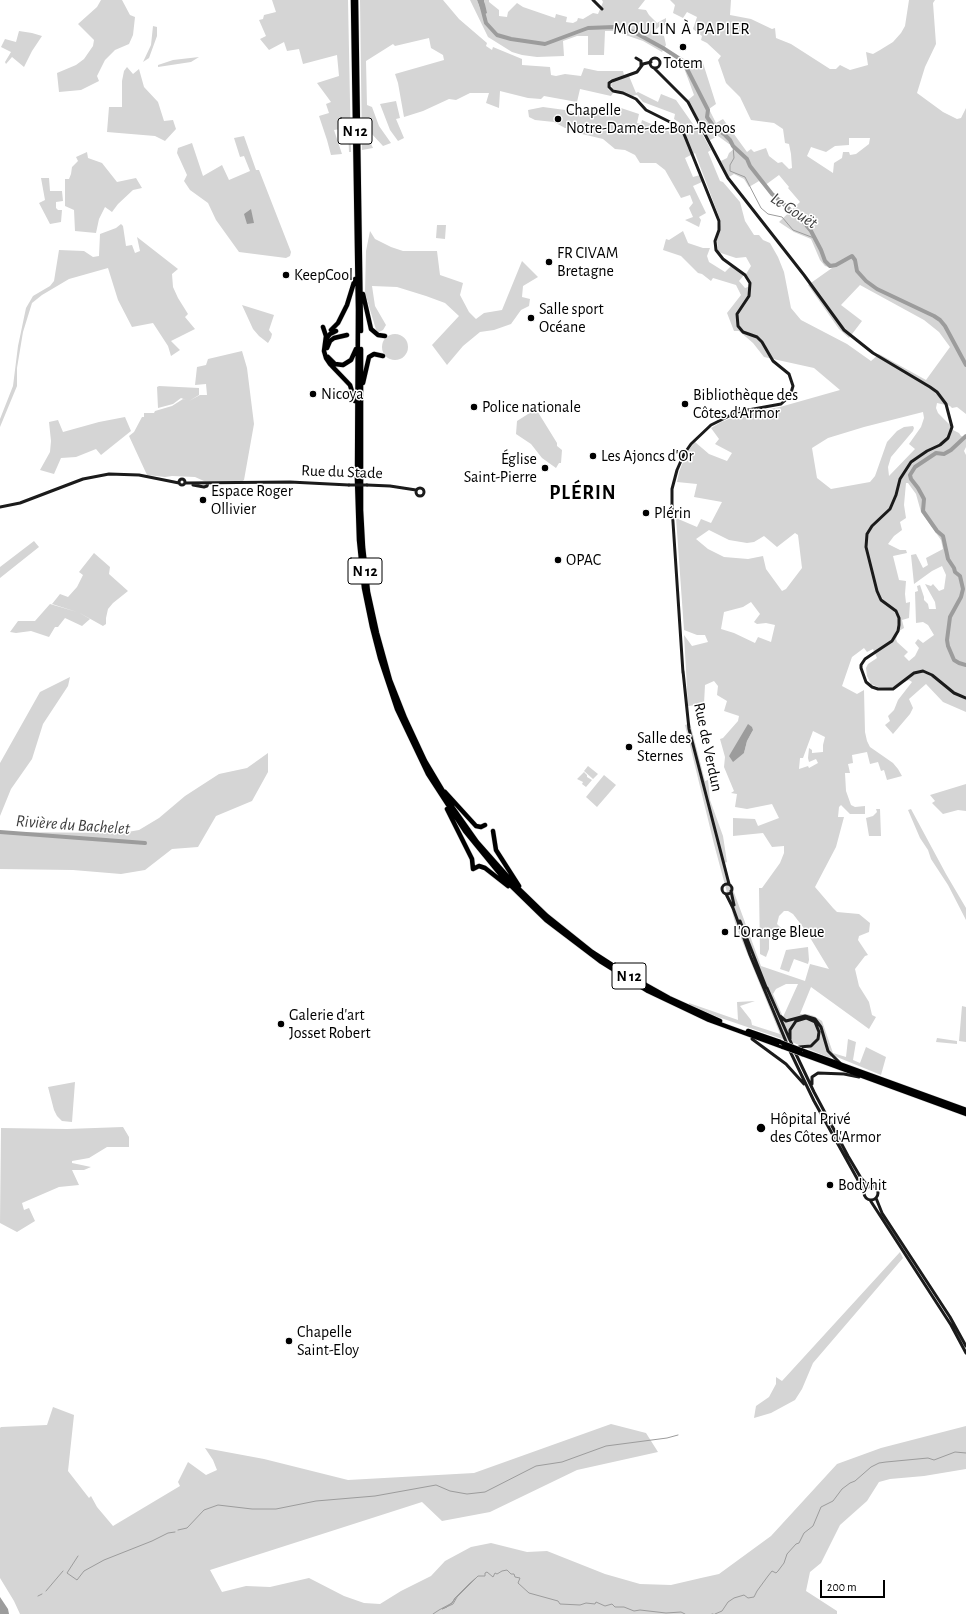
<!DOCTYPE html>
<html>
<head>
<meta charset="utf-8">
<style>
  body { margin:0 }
  #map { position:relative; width:966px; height:1614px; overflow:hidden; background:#fff; font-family:"Alegreya Sans",sans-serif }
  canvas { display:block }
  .scale { position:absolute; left:820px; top:1580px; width:65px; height:18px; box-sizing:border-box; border:2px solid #000; border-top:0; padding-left:5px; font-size:12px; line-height:14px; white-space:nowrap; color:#000; -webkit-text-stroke:3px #fff; paint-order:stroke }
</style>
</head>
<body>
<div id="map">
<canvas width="966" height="1614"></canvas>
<div class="scale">200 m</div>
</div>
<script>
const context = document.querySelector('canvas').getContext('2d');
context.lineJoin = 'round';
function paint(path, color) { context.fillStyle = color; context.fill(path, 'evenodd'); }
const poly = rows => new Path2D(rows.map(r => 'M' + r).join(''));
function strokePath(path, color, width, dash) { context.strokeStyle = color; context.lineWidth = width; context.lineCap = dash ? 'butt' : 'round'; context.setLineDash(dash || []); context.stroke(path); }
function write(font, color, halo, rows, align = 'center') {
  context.font = font + ' "Alegreya Sans",sans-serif'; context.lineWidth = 3; context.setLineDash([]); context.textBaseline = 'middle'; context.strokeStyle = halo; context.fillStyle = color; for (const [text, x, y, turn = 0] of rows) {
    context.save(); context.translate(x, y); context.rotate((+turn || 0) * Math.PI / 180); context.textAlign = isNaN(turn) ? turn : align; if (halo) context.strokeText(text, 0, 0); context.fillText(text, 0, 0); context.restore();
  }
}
const green = poly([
  [101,0,122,0,130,15,135,17,133,35,129,44,115,50,105,60,97,76,99,81,81,90,59,92,57,73,76,65,84,59,93,46,94,40,78,24,97,7],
  [272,0,348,0,351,152,349,152,348,128,334,130,342,154,331,155,327,140,319,116,329,113,326,104,331,102,317,83,339,76,337,55,303,64,299,49,287,51,284,42,269,50,260,39,266,36,259,20,263,19,264,15,276,12],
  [360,0,443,0,459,19,487,43,486,46,492,50,493,47,522,59,522,65,550,67,551,75,556,76,565,74,581,76,584,68,598,71,623,71,624,75,610,80,607,83,608,89,613,93,611,96,580,89,577,102,544,96,541,99,528,98,500,91,499,108,486,103,489,93,470,93,456,100,449,99,423,111,404,117,398,83,395,74,444,60,443,55,431,48,429,38,395,46,393,44,366,61,367,105,372,107,379,126,391,143,383,146,370,132,367,135,373,148,362,150],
  [470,0,477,0,483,15,485,2,484,0,489,0,489,2,499,10,499,16,507,17,508,12,517,3,523,7,555,18,556,14,567,17,566,22,573,23,577,21,578,18,583,19,593,13,598,14,603,2,602,0,645,0,638,9,646,10,649,15,657,23,666,18,666,25,660,26,654,31,664,36,666,45,662,52,643,41,614,31,605,31,604,55,588,55,588,36,577,36,563,41,564,56,537,57,522,55,512,52,488,37],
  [670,0,731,0,730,15,751,19,772,29,775,28,776,38,791,44,830,69,836,69,840,65,850,70,868,65,866,52,873,54,880,50,893,42,901,33,905,26,909,0,935,0,933,3,936,44,925,67,917,93,943,112,957,119,961,118,966,108,966,414,957,407,952,408,950,406,937,403,936,408,938,413,953,428,953,430,959,433,961,436,966,438,966,447,964,451,966,455,966,712,943,702,926,684,909,699,913,708,910,714,893,734,885,725,890,721,888,716,894,710,898,700,912,682,909,680,891,688,878,687,871,684,867,676,866,668,868,664,877,658,873,649,867,652,864,648,852,657,842,686,857,694,864,690,865,732,867,741,870,747,893,763,898,769,902,776,887,780,884,770,881,771,878,762,870,764,867,752,852,755,853,763,848,764,850,773,845,773,846,791,851,805,855,807,865,806,865,814,850,814,841,805,839,807,838,817,844,817,836,847,815,887,833,908,837,912,859,914,870,923,869,932,859,936,858,940,868,955,865,956,855,969,859,986,869,1002,872,1015,876,1017,869,1029,811,987,800,1014,807,1014,814,1016,822,1021,833,1053,846,1057,848,1039,856,1042,853,1060,860,1063,866,1047,886,1057,881,1075,832,1055,830,1058,794,1043,718,1017,689,1005,689,1003,738,1020,737,1002,755,1001,740,1006,751,1020,752,1025,780,1034,736,926,714,844,685,725,690,723,705,781,708,780,710,800,723,836,727,862,725,863,728,876,761,966,805,981,810,964,829,969,806,931,793,914,788,911,784,911,779,916,777,924,781,928,780,937,769,935,769,949,766,957,760,954,759,888,762,888,780,863,784,853,784,846,772,847,763,833,733,836,733,818,755,819,758,826,779,818,772,804,747,809,735,807,737,794,731,793,734,791,724,767,725,757,720,739,723,738,738,721,739,716,724,711,727,701,717,695,718,686,714,681,705,685,704,704,688,706,684,635,692,646,708,642,705,635,697,635,684,630,676,518,697,527,701,519,711,523,722,502,694,497,697,484,677,482,679,472,687,452,695,442,709,454,727,461,732,453,715,444,719,439,711,428,721,422,740,415,780,407,840,390,814,368,764,357,753,343,739,331,734,331,727,313,741,295,736,285,713,278,711,281,702,274,698,273,681,256,663,250,666,239,669,240,683,231,688,243,703,248,710,248,707,256,709,262,725,272,731,266,744,275,739,281,745,288,751,286,746,274,751,266,746,257,736,258,718,252,717,240,721,222,695,153,685,158,693,177,700,175,702,182,693,186,706,213,699,217,701,220,699,227,685,220,693,217,689,208,693,203,690,195,681,198,665,170,656,163,640,163,635,155,625,150,615,149,603,139,582,134,581,127,565,128,554,122,535,120,529,117,528,110,543,107,565,110,577,113,587,109,607,107,609,109,613,108,621,108,639,114,637,123,641,124,642,120,670,132,676,133,680,123,674,119,675,114,643,102,637,95,632,96,613,89,611,85,614,81,629,76,636,93,638,92,658,102,661,94,676,100,695,127,699,131,700,130,711,150,708,152,720,181,723,182,740,202,745,221,754,235,759,235,763,240,770,243,778,257,784,272,791,308,801,320,847,344,871,361,879,354,926,380,950,347,939,332,924,320,860,285,841,305,862,321,849,338,839,329,808,285,832,268,825,266,820,260,811,239,794,232,779,222,800,202,788,188,789,187,779,175,764,186,759,181,749,187,744,179,734,174,729,177,721,161,727,158,729,153,735,148,733,145,729,144,718,136,710,140,688,100,694,95,684,68,690,61,702,60,716,104,709,109,716,123,723,119,747,152,751,149,754,152,766,148,769,156,778,163,782,162,789,169,792,168,791,154,789,144,785,143,783,129,774,123,751,120,740,97,726,83,718,60,721,56,707,43,701,40,702,36,693,29,697,17,687,12,683,18,673,13,675,5],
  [849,138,870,138,869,144,856,154,850,155,849,152,843,152,842,158,834,163,833,173,807,156,811,147,826,152,835,146,849,145],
  [923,412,924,418,921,427,909,444,915,449,889,476,888,467,891,457,913,431,914,428,913,426,904,427,897,431,887,442,875,476,870,482,831,489,817,478,812,448,828,438,864,427],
  [906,483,908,483,916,494,921,512,941,540,943,549,926,558,928,565,923,568,916,554,911,555,914,584,932,571,942,566,946,575,944,589,939,591,933,584,931,586,925,584,935,602,936,609,929,609,928,604,924,600,924,597,920,585,917,586,918,591,915,592,916,623,923,622,928,625,934,635,923,643,918,639,915,643,919,648,915,656,909,661,904,656,908,652,897,642,896,639,899,631,904,628,902,620,909,618,910,602,906,603,905,594,906,581,899,580,893,556,907,553,906,550,900,550,888,544,894,536,902,530,900,522,906,518,904,505],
  [709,530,729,540,747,543,754,542,764,536,777,547,795,533,798,535,802,568,786,589,782,591,766,569,763,556,748,559,724,557,708,549,696,539],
  [751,602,760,614,754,622,757,624,766,623,775,625,771,642,758,637,755,643,734,633,721,629,724,612,743,607],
  [753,730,747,741,744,753,729,756],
  [813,731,825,737,823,745,823,752,812,753,812,750,809,748,808,758,809,762,816,759,818,763,809,768,808,766,799,769,800,758,803,758],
  [786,984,798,984,783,1017,773,994,776,989],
  [153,26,157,27,157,36,149,58,143,62,151,45],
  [19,31,32,33,42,36,32,51,24,67,12,57,6,64,5,62,11,52,1,47,5,39,16,42],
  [199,57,191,62,158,67,158,65,173,60],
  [127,67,133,74,139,69,144,87,158,102,164,121,173,120,176,129,165,141,155,136,107,132,109,107,122,107,122,81,124,71],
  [396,101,400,118,396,119,404,138,398,141,390,130,380,104],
  [244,136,256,170,259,170,291,252,290,256,286,258,239,252,216,220,208,203,190,190,184,181,187,175,177,153,178,148,192,143,203,176,222,165,229,180,250,171,244,156,240,157,234,138],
  [87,152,88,158,102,163,117,182,136,178,142,188,133,190,118,204,112,212,105,207,99,219,96,233,75,231,74,210,65,206,65,179,69,179,71,174,72,167,78,161,76,157],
  [41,178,49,178,50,191,62,191,63,201,56,202,56,208,58,210,62,210,61,222,50,224,39,203,45,200],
  [121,224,123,226,126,246,132,245,135,253,140,251,137,237,178,269,172,274,173,287,178,298,188,314,185,317,195,329,171,341,180,350,171,356,168,346,153,323,132,327,118,300,108,268,69,279,42,295,32,303,23,332,17,368,17,386,0,427,0,419,13,386,18,346,26,308,33,296,50,286,54,281,59,250,84,251,93,257,99,256,100,234,116,228],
  [437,225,446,225,445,239,436,238],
  [370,231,375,239,391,247,403,251,437,251,440,275,463,283,460,295,469,312,476,319,484,313,502,310,522,261,538,277,523,286,522,297,530,299,529,306,521,310,511,324,494,330,480,332,463,346,447,365,432,345,459,316,445,303,426,296,397,287,372,286,375,306,386,325,383,330,377,333,365,293,366,251],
  [242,305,274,315,269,330,272,334,271,338,268,343,259,336,253,329],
  '382 347a13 13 0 1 1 26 0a13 13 0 1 1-26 0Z',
  [242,351,247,368,254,424,244,480,241,482,204,481,195,477,172,476,165,477,147,475,129,436,134,432,142,417,144,417,144,413,154,413,155,411,172,406,183,399,186,400,181,398,173,404,158,408,157,387,159,386,199,388,199,395,189,401,200,395,207,395,206,384,195,385,197,367,206,365,208,359],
  [536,409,557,443,557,446,562,450,561,463,559,463,556,468,542,458,531,444,516,434,517,421],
  [125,417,131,431,101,455,96,449,76,457,61,458,54,474,40,470,50,452,51,441,49,422,58,420,63,432,99,422],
  [34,541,39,547,0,578,0,567],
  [94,553,110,567,109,574,128,591,113,603,108,609,106,618,106,624,103,626,78,612,90,619,82,626,65,618,58,627,55,627,49,637,31,631,16,633,10,632,18,621,35,621,50,604,77,612,52,604,60,594,68,597,77,587,83,575,79,572],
  [70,677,68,686,43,724,32,759,11,789,0,816,0,763,40,692],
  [268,753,268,772,252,801,216,816,198,847,172,849,145,870,121,874,73,870,0,869,0,832,122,833,139,830,159,818,185,796,219,774,247,768],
  [588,766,598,774,593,779,584,771],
  [584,772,587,775,587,777,592,780,586,787,582,784,583,782,577,779],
  [604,775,616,785,597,807,586,797],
  [966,784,966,811,958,810,943,814,932,803,935,801,930,795],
  [876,809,880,809,881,836,869,836,866,818,873,816,877,812],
  [911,809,946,874,966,908,966,920,948,885,931,859,928,850,920,838,908,810],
  [808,947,809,960,808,964,794,959,789,972,780,969,786,950],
  [962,1006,966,1007,966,1042,959,1041],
  [937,1038,957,1041,957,1044,936,1042],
  [75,1082,72,1122,62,1121,57,1116,54,1110,48,1087],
  [123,1127,129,1137,129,1147,107,1147,89,1158,72,1161,72,1163,91,1167,84,1170,72,1170,79,1185,59,1187,22,1203,24,1210,29,1208,35,1221,17,1232,0,1223,1,1128,67,1129],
  [900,1252,903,1258,813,1363,802,1389,795,1400,771,1413,754,1418,756,1406,769,1397,776,1384,776,1377,782,1381],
  [53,1407,74,1415,68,1471,89,1498,91,1496,97,1507,113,1526,180,1486,178,1482,188,1462,206,1475,217,1470,213,1460,205,1448,264,1459,348,1480,474,1473,611,1424,646,1433,658,1452,577,1470,490,1512,442,1521,422,1502,210,1570,222,1592,246,1586,270,1587,309,1578,344,1596,364,1603,380,1604,401,1591,431,1576,445,1561,471,1547,491,1543,527,1552,547,1551,605,1574,640,1584,671,1585,701,1578,719,1574,771,1536,837,1464,881,1448,966,1426,966,1469,924,1476,890,1479,879,1482,867,1501,840,1525,821,1563,810,1572,806,1591,837,1611,837,1614,20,1614,14,1601,0,1578,0,1428,1,1427,47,1425]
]);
const water = poly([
  [477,0,484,0,487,13,483,15],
  [251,209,254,223,247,224,244,214],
  [748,724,752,727,753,730,747,741,744,753,733,762,729,756],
  [0,1597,8,1609,9,1614,0,1614]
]);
const stream = poly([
  [733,146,734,158,730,165,730,171,745,177,761,208,768,214,782,217,793,230,814,238],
  [178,1530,187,1528,204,1510,218,1505,252,1509,276,1509,316,1501,375,1496,436,1485,450,1491,467,1494,485,1492,536,1466,562,1462,606,1446,667,1438,678,1435],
  [78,1556,67,1573,77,1580,84,1571,104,1560,152,1541,168,1533,175,1532],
  [46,1591,63,1571],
  [38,1596,42,1594],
  [433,1614,439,1610,452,1603,456,1597,469,1584,476,1578,455,1598,452,1603,449,1605,447,1607,442,1609,453,1604,457,1597,478,1576,485,1576,485,1573,487,1572,493,1577,495,1573,497,1574,502,1571,507,1570,511,1574,514,1574,515,1577,520,1578,518,1583,529,1593,558,1601,560,1604,580,1605,586,1603,595,1604,596,1602,605,1606,612,1604,615,1607,624,1607,634,1611,640,1610,666,1613,681,1612,685,1614],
  [712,1614,713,1614],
  [715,1614,722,1611,728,1602,734,1598,744,1595,748,1598,754,1597,757,1591,768,1576,772,1571,776,1573,778,1571,784,1563,787,1554,796,1544,799,1543,804,1533,813,1526,821,1507,833,1501,842,1489,850,1483,855,1481,871,1467,879,1463,886,1462,928,1458,934,1460,955,1452,966,1453]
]);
const river = poly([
  [480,0,486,23,497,35,511,39,545,44,588,28,614,27,634,32,663,48,683,61,708,110,707,117,714,127,725,135,730,140,733,146,747,159,750,166,772,194,802,220,811,231,821,250,825,261,830,266,836,265,852,256,855,260,857,271,866,281,877,289,934,316,940,320,945,326,966,365],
  [966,436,951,450,944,454,936,453,915,467,910,475,911,479,918,488,924,499,923,511,937,531,943,536,948,559,954,568,955,572,960,576,963,589,961,597,950,617,947,640,948,646,954,660,959,663,966,665],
  [0,832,145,843]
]);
const secondary = poly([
  [593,0,602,9],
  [636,58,641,61,641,66],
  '650 63a5 5 0 1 1 10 0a5 5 0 1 1-10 0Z',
  [651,62,643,64,637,72,612,81,609,83,609,87,613,91,623,93,636,99,646,110,676,125,684,134,719,221,719,230,715,241,716,250,723,259,745,275,750,283,749,296,737,314,738,326,743,332,757,337,762,342,773,361,789,374,793,386,790,396,781,404,737,412,711,425,691,444,684,454,677,470,672,489,672,507,683,673],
  [654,68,688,102,728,178,804,275,844,330,873,353,930,387,937,392,946,404,952,427,948,438,940,445,927,451,911,462,900,479,896,495,890,509,872,526,867,534,866,547,877,591,881,600,896,611,899,618,899,625,898,631,892,641,865,659,861,665,861,668,866,682,872,687,878,689,893,689,914,673,923,671,932,675,954,693,966,698],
  '179 482a3 3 0 1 1 6 0a3 3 0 1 1-6 0Z',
  [185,483,290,482,349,485],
  [193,485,204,487,207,486,208,483],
  [367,485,390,486,416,490],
  '416 492a4 4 0 1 1 8 0a4 4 0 1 1-8 0Z',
  [0,507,20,503,83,479,109,474,139,475,179,483],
  [683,671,689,729,729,884],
  '722 889a5 5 0 1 1 10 0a5 5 0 1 1-10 0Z',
  [731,891,734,905],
  [726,894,733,908,750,955,787,1044],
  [740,921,766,987],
  [764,986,767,988,793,1047],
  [780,1016,786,1021,805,1016,815,1019,821,1027,828,1051,840,1063],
  [752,1039,786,1064,804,1084],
  [790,1039,790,1030,796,1021,806,1018,815,1022,819,1032,818,1039,811,1046,799,1047],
  [789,1049,814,1101,864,1191],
  [795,1052,814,1092,848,1156,861,1178,869,1187],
  [812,1084,812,1077,818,1073,844,1074,859,1077],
  '864 1193a7 7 0 1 1 14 0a7 7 0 1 1-14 0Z',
  [876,1198,882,1213,950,1317,966,1346],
  [870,1200,951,1325,966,1353]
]);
const highway = poly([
  [353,0,358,310,357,479,359,540,364,588,372,627,380,658,397,709,428,774,465,831,505,880,546,920,600,961,648,991,709,1020,783,1047],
  [356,0,361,331],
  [363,294,371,329,378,335,385,336],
  [323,327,326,336,324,351,326,358,330,364,350,385,355,401],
  [331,330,338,323,347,305,355,279],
  [327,338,330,334,336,331],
  [327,348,330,341,334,338,347,335],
  [361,349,361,510,363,547,368,592,377,633,390,680,405,718,425,761,453,808,477,842,516,886,547,916,592,952,626,974,669,998,720,1021],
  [328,357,335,364,343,365,351,360,356,349],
  [363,383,369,357,374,354,383,356],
  [445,792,476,826,481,827,485,825],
  [447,809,472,859,473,869,479,866,485,868,508,886],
  [493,831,496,850,519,886],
  [748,1031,780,1042],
  [801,1050,966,1110],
  [802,1054,966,1114]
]);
const secondaryBridge = poly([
  [349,485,367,485]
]);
const highwayBridge = poly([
  [780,1042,801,1050],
  [783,1047,802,1054]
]);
const markers = [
  [683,47,4,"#000"],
  [558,119,4,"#000"],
  [549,262,4,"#000"],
  [286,275,4,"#000"],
  [531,318,4,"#000"],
  [313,394,4,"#000"],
  [685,404,4,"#000"],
  [474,407,4,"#000"],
  [593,456,4,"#000"],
  [545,468,4,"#000"],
  [203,500,4,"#000"],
  [646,513,4,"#000"],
  [558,560,4,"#000"],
  [629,747,4,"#000"],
  [725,932,4,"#000"],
  [281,1024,4,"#000"],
  [761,1128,5,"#000"],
  [830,1185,4,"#000"],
  [289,1341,4,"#000"]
];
const shields = [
  [355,131,34],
  [365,571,34],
  [629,976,34]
];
const shieldNames = [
  ["N 12",355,131],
  ["N 12",365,571],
  ["N 12",629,976]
];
const poiNames = [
  ["Totem",683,63,"center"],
  ["Chapelle",566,110],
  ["Notre-Dame-de-Bon-Repos",566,128],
  ["FR CIVAM",557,253],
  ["Bretagne",557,271],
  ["KeepCool",294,275],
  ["Salle sport",539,309],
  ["Océane",539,327],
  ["Nicoya",321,394],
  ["Bibliothèque des",693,395],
  ["Côtes d'Armor",693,413],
  ["Police nationale",482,407],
  ["Les Ajoncs d'Or",601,456],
  ["Église",537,459,"right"],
  ["Saint-Pierre",537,477,"right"],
  ["Espace Roger",211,491],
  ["Ollivier",211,509],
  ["Plérin",654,513],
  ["OPAC",566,560],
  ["Salle des",637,738],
  ["Sternes",637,756],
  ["L'Orange Bleue",733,932],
  ["Galerie d'art",289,1015],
  ["Josset Robert",289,1033],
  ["Hôpital Privé",770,1119],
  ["des Côtes d'Armor",770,1137],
  ["Bodyhit",838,1185],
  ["Chapelle",297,1332],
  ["Saint-Eloy",297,1350]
];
const streetNames = [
  ["Rue du Stade",342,472,2],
  ["Rue de Verdun",708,747,78]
];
const neighbourhoodNames = [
  ["MOULIN À PAPIER",682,29]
];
const waterNames = [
  ["Le Gouët",794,211,33],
  ["Rivière du Bachelet",73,825,4]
];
const districtNames = [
  ["PLÉRIN",583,493]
];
paint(green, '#d5d5d5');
paint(water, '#9c9c9c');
strokePath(stream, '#9c9c9c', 1);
strokePath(river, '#9c9c9c', 4);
strokePath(highway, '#dbdbdb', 5.5);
strokePath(secondary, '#1b1b1b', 3);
strokePath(highway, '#000', 4.5);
strokePath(highwayBridge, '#dbdbdb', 5.5, []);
strokePath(secondaryBridge, '#1b1b1b', 3);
strokePath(highwayBridge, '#000', 4.5);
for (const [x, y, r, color] of markers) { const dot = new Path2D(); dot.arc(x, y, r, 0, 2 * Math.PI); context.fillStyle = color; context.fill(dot); strokePath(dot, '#fff', 1.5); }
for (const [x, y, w] of shields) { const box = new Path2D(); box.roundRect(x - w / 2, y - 13, w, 26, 3); context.fillStyle = '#fff'; context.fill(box); strokePath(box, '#000', 1); }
write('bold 15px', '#000', null, shieldNames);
write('16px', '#000', '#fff', poiNames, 'left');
write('16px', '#000', '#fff', streetNames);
context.letterSpacing = '1px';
write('17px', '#000', '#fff', neighbourhoodNames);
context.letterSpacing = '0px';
write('italic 17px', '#3d3d3d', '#fff', waterNames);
context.letterSpacing = '1px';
write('bold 20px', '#000', '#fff', districtNames);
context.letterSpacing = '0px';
</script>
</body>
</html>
